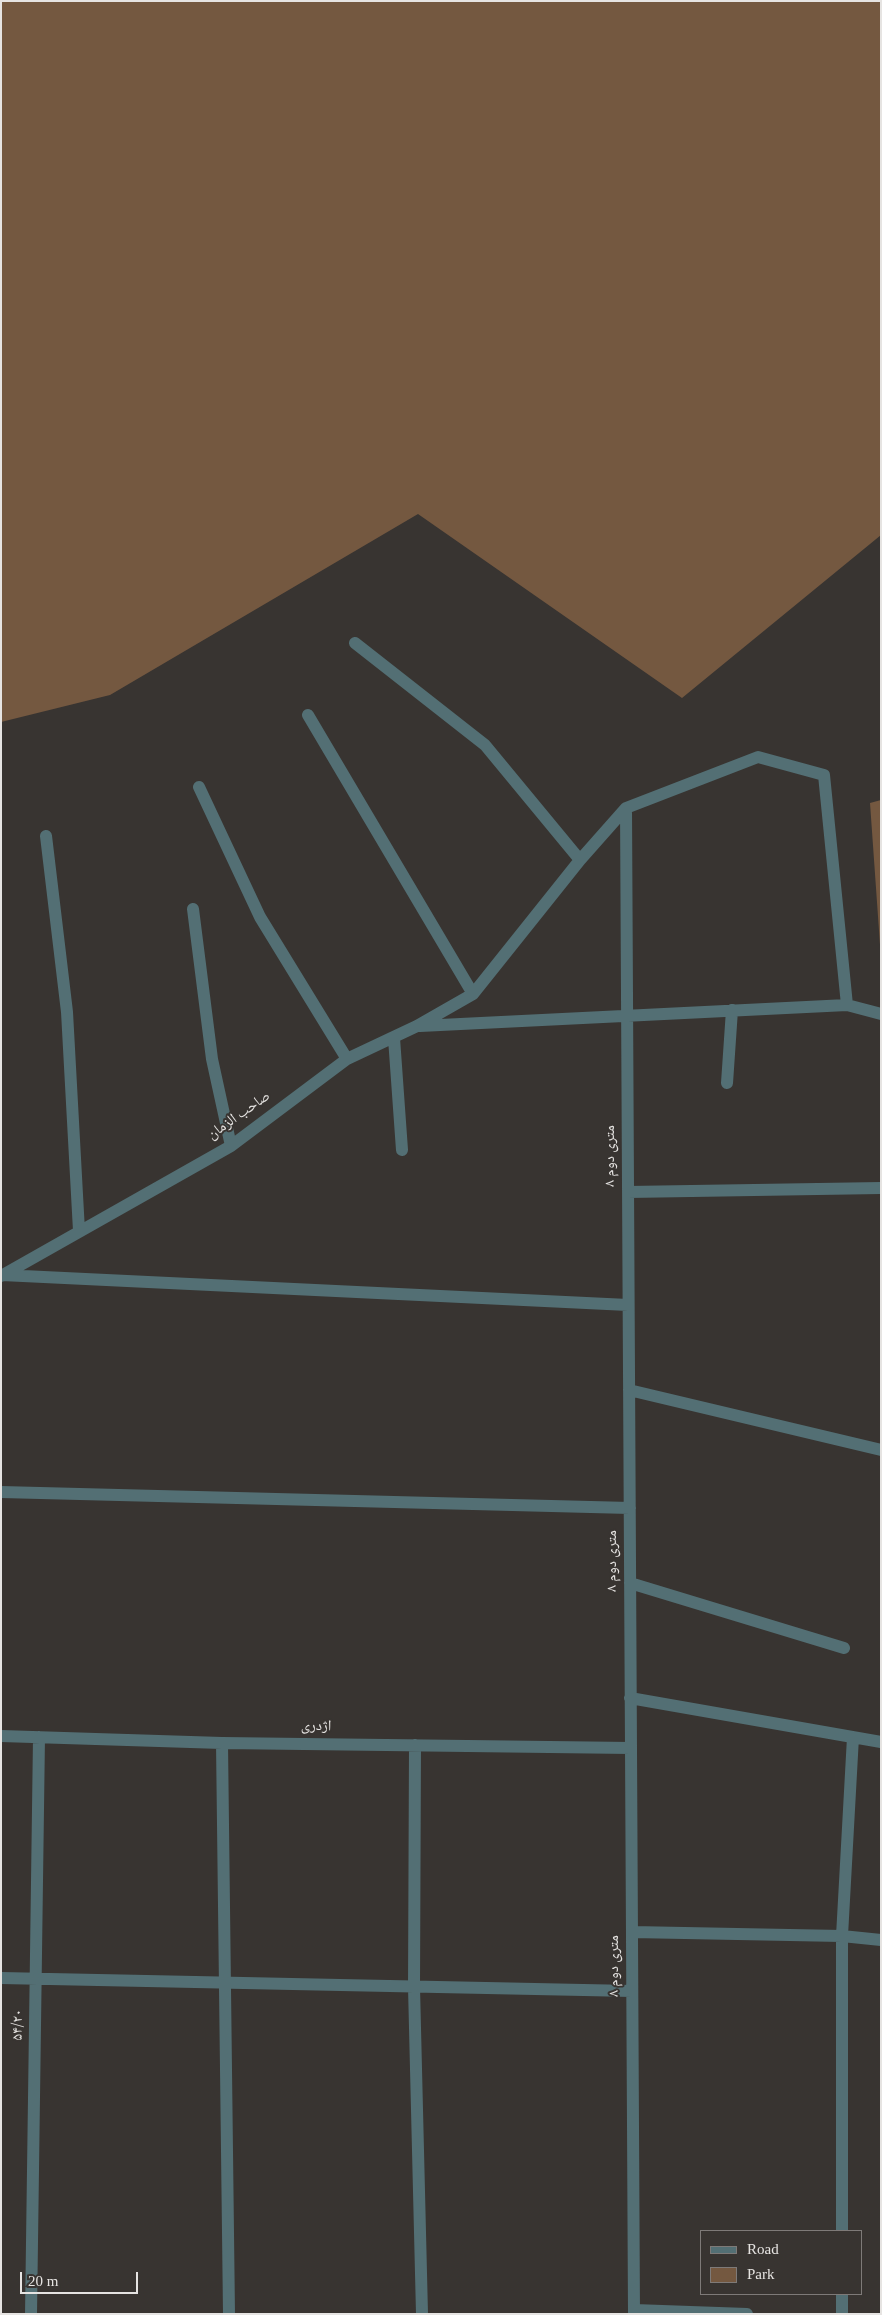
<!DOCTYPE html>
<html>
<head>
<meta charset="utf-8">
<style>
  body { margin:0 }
  #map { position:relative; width:882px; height:2315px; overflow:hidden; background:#383431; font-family:Georgia,serif }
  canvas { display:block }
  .frame { position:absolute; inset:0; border:2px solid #e6e4e2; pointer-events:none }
  .legend { position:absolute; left:700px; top:2230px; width:162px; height:65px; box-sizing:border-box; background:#383431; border:1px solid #7e7a78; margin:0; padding:6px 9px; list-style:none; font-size:15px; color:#e6e4e2 }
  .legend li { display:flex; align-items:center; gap:10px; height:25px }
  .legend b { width:25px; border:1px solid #7e7a78 }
  .scale { position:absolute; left:20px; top:2272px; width:118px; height:22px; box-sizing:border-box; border:2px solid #e6e4e2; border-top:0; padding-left:6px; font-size:15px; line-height:18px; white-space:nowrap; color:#e6e4e2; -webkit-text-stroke:4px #383431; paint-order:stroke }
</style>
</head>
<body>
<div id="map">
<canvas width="882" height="2315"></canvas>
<div class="frame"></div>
<ul class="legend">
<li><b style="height:6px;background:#536f74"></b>Road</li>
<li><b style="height:14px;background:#745840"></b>Park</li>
</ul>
<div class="scale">20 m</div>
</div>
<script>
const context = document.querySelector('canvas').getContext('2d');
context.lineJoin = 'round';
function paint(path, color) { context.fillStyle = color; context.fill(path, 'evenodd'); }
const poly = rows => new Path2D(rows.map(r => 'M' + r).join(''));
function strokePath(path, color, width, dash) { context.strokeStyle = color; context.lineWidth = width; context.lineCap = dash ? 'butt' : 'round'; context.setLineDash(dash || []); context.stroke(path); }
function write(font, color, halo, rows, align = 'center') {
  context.font = font + ' Georgia,"Noto Naskh Arabic",serif'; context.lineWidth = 4; context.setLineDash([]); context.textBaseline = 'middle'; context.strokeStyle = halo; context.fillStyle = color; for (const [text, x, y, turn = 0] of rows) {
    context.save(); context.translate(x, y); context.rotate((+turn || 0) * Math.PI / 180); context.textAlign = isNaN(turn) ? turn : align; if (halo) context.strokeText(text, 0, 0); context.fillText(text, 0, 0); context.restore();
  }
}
const green = poly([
  [1,1,881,1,881,535,682,698,418,514,110,695,1,722],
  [881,800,881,959,870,803]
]);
const minor = poly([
  [355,643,485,745,580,860],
  [308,715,473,994],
  [199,787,260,917,347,1059],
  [626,808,634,2314],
  [46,836,67,1012,79,1231],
  [193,909,212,1059,231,1146],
  [420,1026,847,1005,881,1014],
  [394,1038,402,1150],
  [727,1083,732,1010],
  [628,1192,881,1188],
  [2,1275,628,1305],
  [1,1276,231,1146,347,1059,417,1026,473,994,580,860,626,808,758,757,824,775,847,1005],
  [629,1390,881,1450],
  [1,1492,630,1508],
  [630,1583,844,1648],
  [630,1698,881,1742],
  [1,1736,222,1743,631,1748],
  [222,1743,229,2314],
  [415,1745,414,1987,422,2314],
  [632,1932,842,1936,881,1940],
  [1,1978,632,1991],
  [842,2231,842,1936,853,1737],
  [634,2310,747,2314],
  [31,2314,39,1737],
  [842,2314,842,2294]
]);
const streetNames = [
  ["صاحب الزمان",240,1117,-35],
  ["۸ متری دوم",612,1156,-90],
  ["۸ متری دوم",614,1561,-90],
  ["اژدری",316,1728,1],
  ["۸ متری دوم",616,1966,-90],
  ["۵۴/۲۰",20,2025,-89]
];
paint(green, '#745840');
strokePath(minor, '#536f74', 12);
write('15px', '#e6e4e2', '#383431', streetNames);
</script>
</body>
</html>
